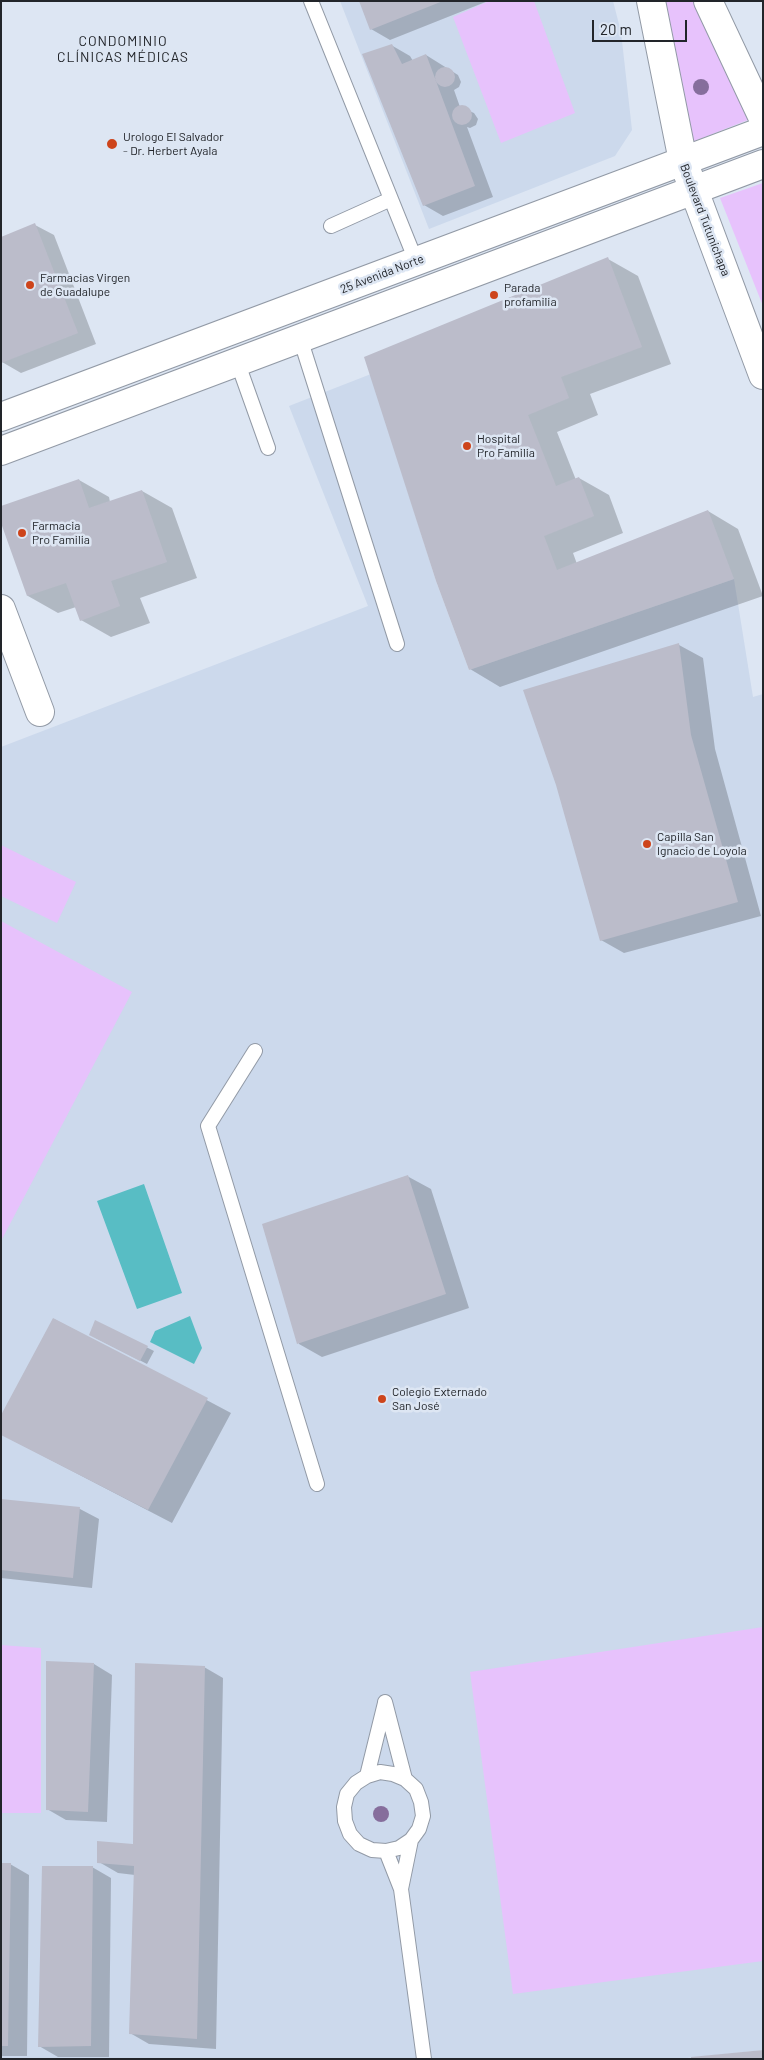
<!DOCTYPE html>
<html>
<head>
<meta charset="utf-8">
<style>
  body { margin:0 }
  #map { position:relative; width:764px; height:2060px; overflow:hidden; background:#dde6f3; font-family:Barlow,sans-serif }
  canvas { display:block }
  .frame { position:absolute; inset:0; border:2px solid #22252a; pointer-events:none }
  .scale { position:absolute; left:592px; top:20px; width:95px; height:22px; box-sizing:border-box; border:2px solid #22252a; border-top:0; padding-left:6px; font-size:15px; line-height:18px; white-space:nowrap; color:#22252a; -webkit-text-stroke:4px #dde6f3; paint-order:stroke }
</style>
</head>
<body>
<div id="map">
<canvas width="764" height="2060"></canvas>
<div class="frame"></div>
<div class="scale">20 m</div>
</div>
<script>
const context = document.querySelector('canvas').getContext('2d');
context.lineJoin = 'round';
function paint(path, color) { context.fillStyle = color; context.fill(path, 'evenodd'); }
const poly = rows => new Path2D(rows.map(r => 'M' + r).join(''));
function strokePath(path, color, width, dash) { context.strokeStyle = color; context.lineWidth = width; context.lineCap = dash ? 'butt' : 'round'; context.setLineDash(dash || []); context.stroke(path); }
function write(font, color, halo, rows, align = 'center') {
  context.font = font + ' Barlow,sans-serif'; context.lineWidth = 5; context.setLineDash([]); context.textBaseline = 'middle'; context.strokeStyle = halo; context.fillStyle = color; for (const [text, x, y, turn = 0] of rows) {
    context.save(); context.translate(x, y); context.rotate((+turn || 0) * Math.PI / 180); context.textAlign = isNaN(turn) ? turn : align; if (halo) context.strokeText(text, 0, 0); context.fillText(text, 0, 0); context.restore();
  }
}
const built = poly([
  [340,1,613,1,621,32,632,130,615,156,429,229],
  [371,374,436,581,469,670,734,579,753,697,763,694,763,2050,678,2059,1,2059,1,747,368,606,289,406]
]);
const green = poly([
  [489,1,534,1,575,113,501,143,453,17],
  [660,1,699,1,753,118,692,142],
  [763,183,763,306,720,198],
  [1,845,76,882,57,923,1,896],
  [1,921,132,992,1,1241],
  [763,1627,763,1961,513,1994,470,1672],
  [1,1645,41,1648,41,1813,1,1813]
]);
const water = poly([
  [144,1184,182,1293,137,1309,97,1201],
  [190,1316,202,1348,194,1364,150,1342,155,1331]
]);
const shadow = poly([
  [360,1,488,1,390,40,371,29],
  [391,45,410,56,413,61,426,55,458,75,461,82,459,87,454,90,460,107,474,113,478,119,476,125,470,128,467,127,493,197,443,216,424,205],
  [35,225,54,235,96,344,21,373,2,362],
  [608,259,638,276,671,364,590,394,598,415,557,432,576,480,579,478,609,495,623,533,573,553,577,564,708,511,738,529,763,596,500,687,470,669,437,580],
  [79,480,109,497,110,502,142,491,172,508,197,578,140,598,150,623,111,637,81,620,76,607,58,613,28,596,1,519],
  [679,645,703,658,715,749,761,916,624,953,601,940],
  [407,1176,431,1189,469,1308,322,1357,299,1344,263,1225],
  [54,1319,231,1413,172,1523,1,1434],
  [95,1321,154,1351,147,1364,96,1338],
  [1,1500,80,1509,99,1519,92,1588,1,1578],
  [94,1664,112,1675,107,1822,66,1820,47,1809],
  [204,1667,223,1678,216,2049,149,2044,130,2033,135,1875,118,1873,99,1862,134,1845],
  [10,1864,29,1875,27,2056,1,2056,1,1865],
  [92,1867,111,1878,109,2057,58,2057,39,2046]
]);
const building = poly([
  [359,1,443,1,370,30],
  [392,44,402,64,426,54,475,186,423,206,362,54],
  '435 77a10 10 0 1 1 20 0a10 10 0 1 1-20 0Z',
  '452 115a10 10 0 1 1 20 0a10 10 0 1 1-20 0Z',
  [35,223,78,333,1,363,1,237],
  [608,257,642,347,561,377,569,398,528,415,556,486,579,477,594,516,544,536,557,570,708,510,734,579,469,670,436,581,364,357],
  [79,479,89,508,142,490,167,562,111,581,120,606,80,621,66,583,27,596,1,523,1,506],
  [679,643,691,735,738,902,600,941,556,785,523,690],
  [408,1175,446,1294,297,1344,262,1224],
  [53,1318,208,1398,148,1510,1,1435,1,1415],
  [95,1320,148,1346,140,1361,89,1335],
  [1,1499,80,1507,73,1578,1,1570],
  [46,1661,94,1663,88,1812,46,1810],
  [135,1663,205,1666,197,2039,129,2034,134,1866,97,1863,97,1841,133,1844],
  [1,1863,11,1863,8,2046,1,2046],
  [42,1866,93,1866,91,2046,38,2047],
  [763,2050,763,2059,691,2059,691,2057]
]);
const lane = poly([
  [311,1,416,261],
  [331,226,391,199],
  [300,338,397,644],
  [237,361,268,448],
  [255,1051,208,1126,317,1484],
  [385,1702,405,1779],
  [367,1776,385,1703],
  [386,1851,401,1889,424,2059],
  [401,1889,411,1840,419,1829,423,1816,421,1802,416,1789,405,1779,393,1774,380,1772,367,1776,356,1783,347,1794,344,1807,345,1821,350,1834,359,1844,372,1850,386,1851,399,1848,411,1840]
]);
const street = poly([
  [1,609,40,712]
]);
const secondary = poly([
  [651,1,683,161,763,375],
  [708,1,763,118],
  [1,417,763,131],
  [1,451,763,164]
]);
const trees = [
  [701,87],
  [381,1814]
];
const markers = [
  [112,144,6,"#cd441b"],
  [30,285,5,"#cd441b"],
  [494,295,5,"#cd441b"],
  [467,446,5,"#cd441b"],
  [22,533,5,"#cd441b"],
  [647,844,5,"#cd441b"],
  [382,1399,5,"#cd441b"]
];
const poiNames = [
  ["Urologo El Salvador",123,137],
  ["- Dr. Herbert Ayala",123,151],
  ["Farmacias Virgen",40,278],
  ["de Guadalupe",40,292],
  ["Parada",504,288],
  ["profamilia",504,302],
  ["Hospital",477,439],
  ["Pro Familia",477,453],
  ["Farmacia",32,526],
  ["Pro Familia",32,540],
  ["Capilla San",657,837],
  ["Ignacio de Loyola",657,851],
  ["Colegio Externado",392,1392],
  ["San José",392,1406]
];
const streetNames = [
  ["Boulevard Tutunichapa",705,220,69],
  ["25 Avenida Norte",382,274,-21]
];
const neighbourhoodNames = [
  ["CONDOMINIO",123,41],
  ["CLÍNICAS MÉDICAS",123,57]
];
paint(built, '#ccd9ec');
paint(green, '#e7c2fc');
paint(water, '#58bdc4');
paint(shadow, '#0003');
paint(building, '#bbbcca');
strokePath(lane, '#929aa6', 16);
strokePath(street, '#929aa6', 30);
strokePath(secondary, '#929aa6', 30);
strokePath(lane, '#fff', 14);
strokePath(street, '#fff', 28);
strokePath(secondary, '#fff', 28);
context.fillStyle = '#866e9c';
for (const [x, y] of trees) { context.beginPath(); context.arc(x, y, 8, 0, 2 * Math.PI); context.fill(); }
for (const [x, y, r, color] of markers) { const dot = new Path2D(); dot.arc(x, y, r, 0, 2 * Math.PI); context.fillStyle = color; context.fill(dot); strokePath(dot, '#dde6f3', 2); }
write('12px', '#22252a', '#dde6f3', poiNames, 'left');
write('12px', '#22252a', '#dde6f3', streetNames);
context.letterSpacing = '1px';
write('14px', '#22252a', '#dde6f3', neighbourhoodNames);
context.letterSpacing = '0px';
</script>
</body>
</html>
